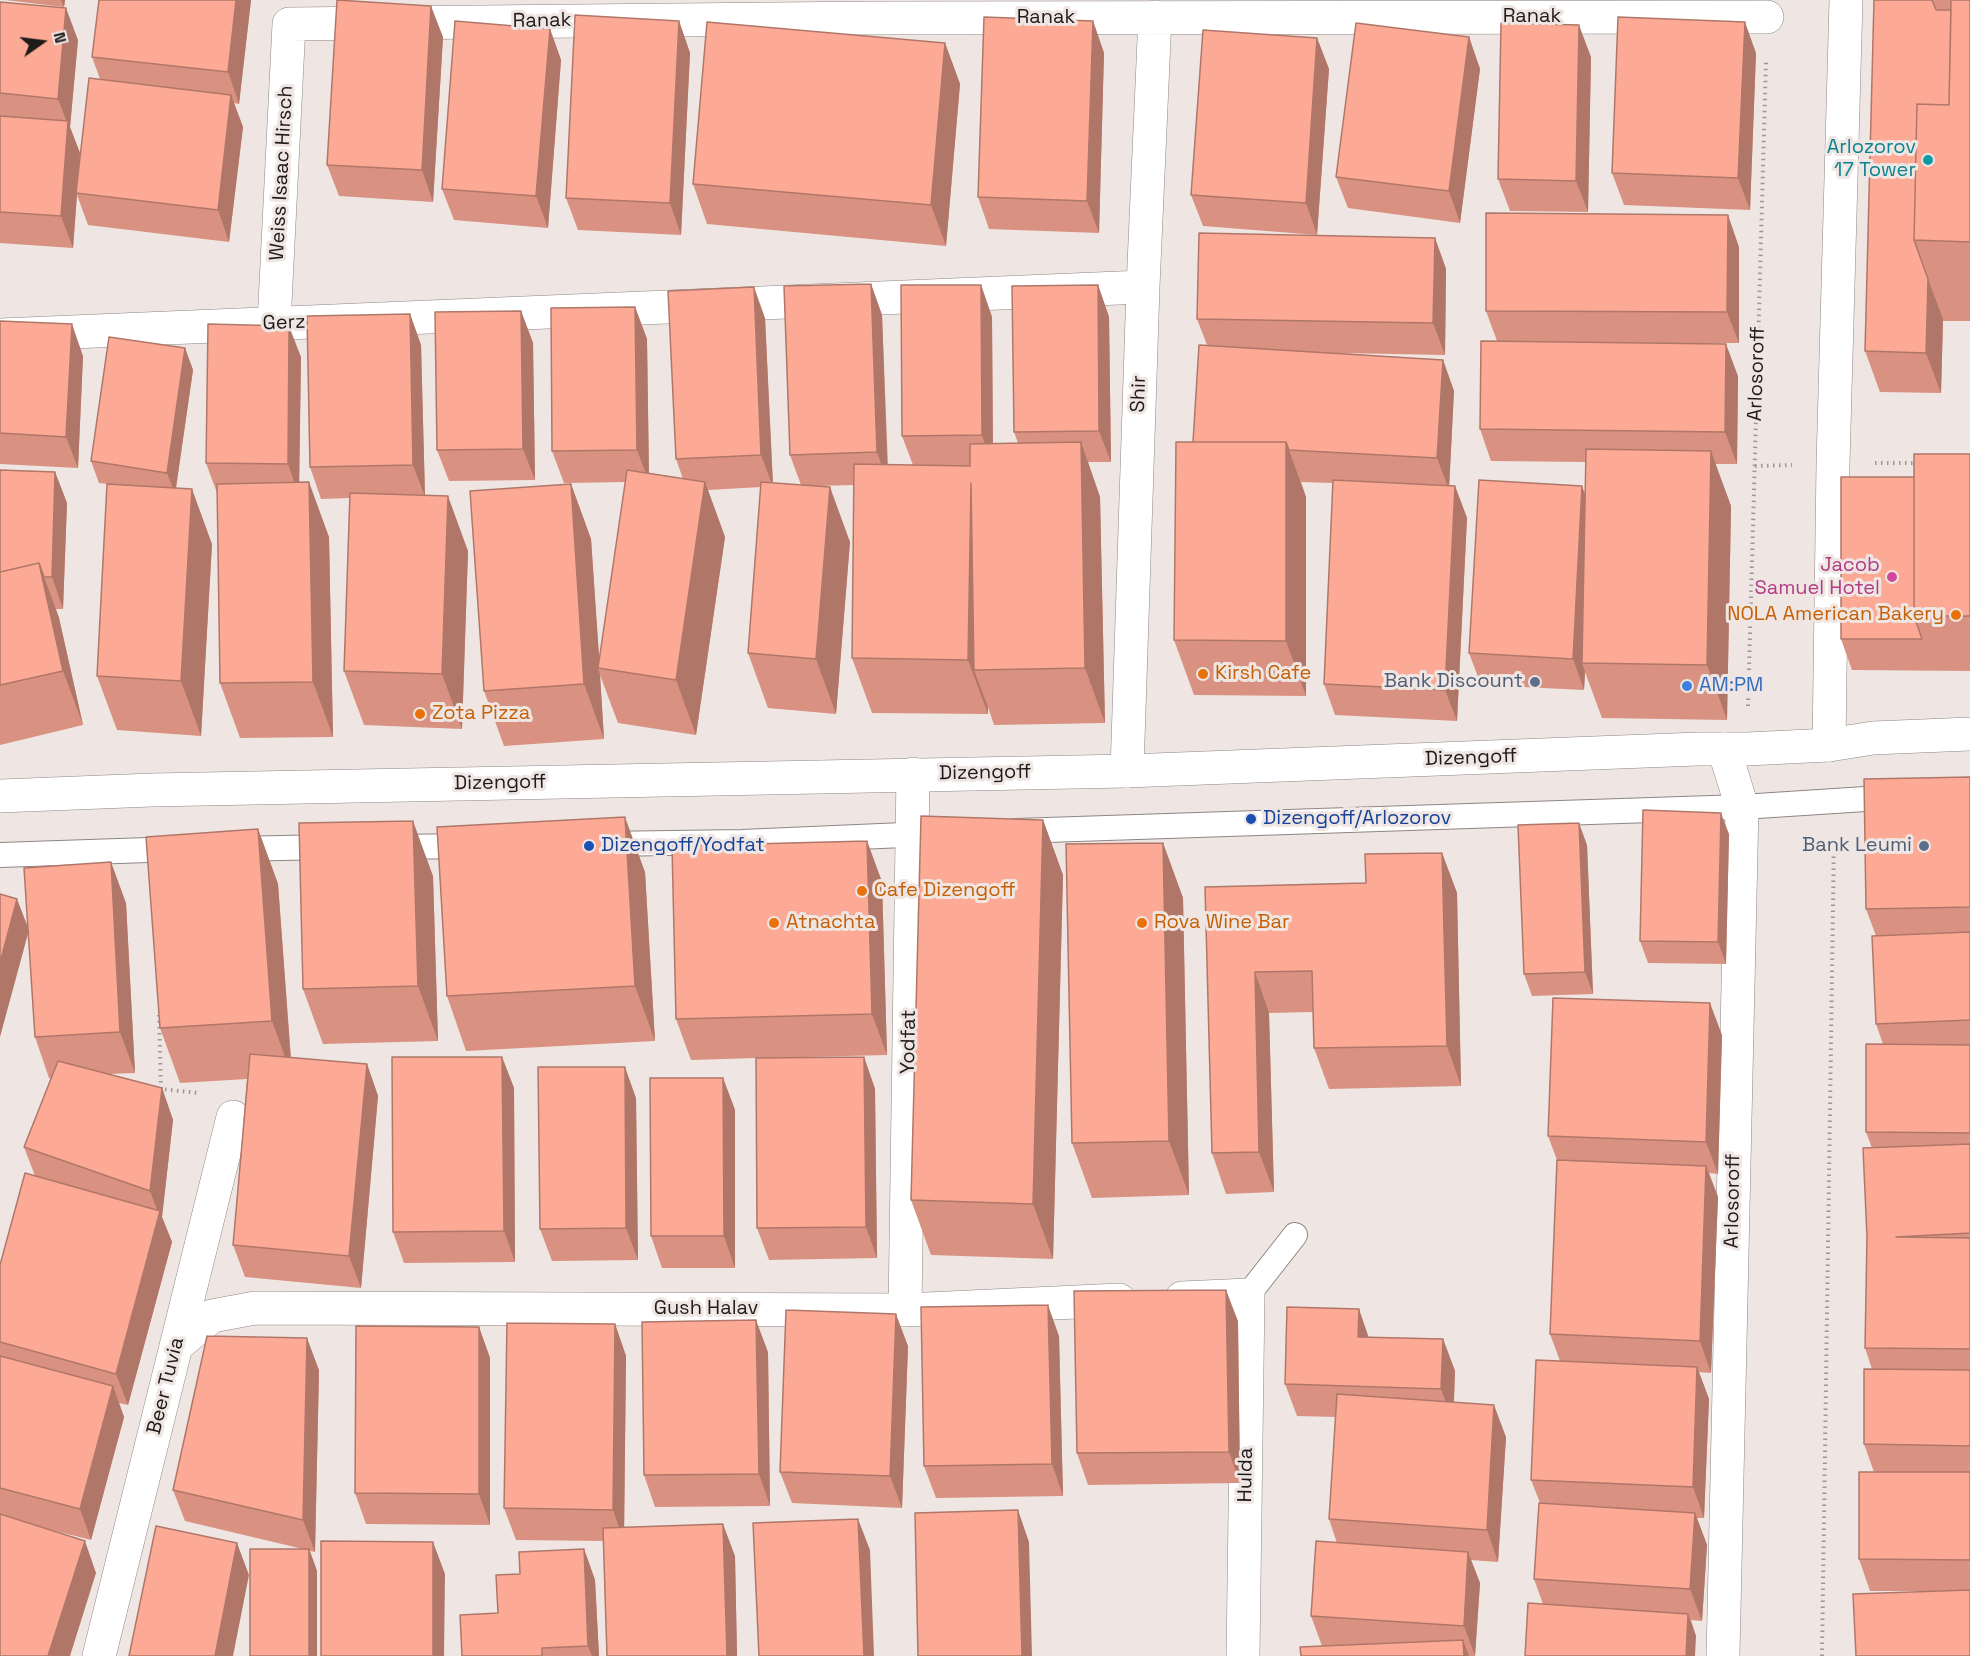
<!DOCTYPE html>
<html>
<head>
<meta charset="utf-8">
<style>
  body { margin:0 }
  #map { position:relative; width:1970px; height:1656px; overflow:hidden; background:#efe6e3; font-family:"Space Grotesk",sans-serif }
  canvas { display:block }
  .north { position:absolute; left:12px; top:12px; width:60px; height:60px; -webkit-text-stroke:4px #efe6e3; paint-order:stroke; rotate:76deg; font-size:16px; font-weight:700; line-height:24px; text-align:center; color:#1e1b1a }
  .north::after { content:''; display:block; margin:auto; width:21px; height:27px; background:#1e1b1a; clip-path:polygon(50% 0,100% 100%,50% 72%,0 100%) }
</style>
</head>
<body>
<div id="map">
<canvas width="1970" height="1656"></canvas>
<div class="north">N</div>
</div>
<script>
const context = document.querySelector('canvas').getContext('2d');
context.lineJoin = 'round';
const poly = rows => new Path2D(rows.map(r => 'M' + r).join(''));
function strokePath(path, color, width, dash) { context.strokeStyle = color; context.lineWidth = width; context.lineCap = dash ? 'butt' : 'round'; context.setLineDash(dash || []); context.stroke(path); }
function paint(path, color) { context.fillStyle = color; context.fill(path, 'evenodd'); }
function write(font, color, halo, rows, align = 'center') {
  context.font = font + ' "Space Grotesk",sans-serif'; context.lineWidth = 6; context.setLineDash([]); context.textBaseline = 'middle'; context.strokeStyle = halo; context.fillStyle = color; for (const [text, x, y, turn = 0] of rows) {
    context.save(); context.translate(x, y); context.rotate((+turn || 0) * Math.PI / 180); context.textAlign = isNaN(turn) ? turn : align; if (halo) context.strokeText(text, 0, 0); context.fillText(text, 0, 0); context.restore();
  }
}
const path = poly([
  [1875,463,1918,463],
  [1755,466,1792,465],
  [1748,706,1766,60],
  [159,1015,161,1089,199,1093],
  [1822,1656,1834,838]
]);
const service = poly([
  [1016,831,1742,807,1896,797],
  [602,844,742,842,927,834],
  [389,847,471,846],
  [233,849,330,847],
  [0,855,178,849],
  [1248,1295,1295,1235]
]);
const minor = poly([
  [274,323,289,24,871,18,1767,17],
  [0,335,1143,287],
  [1829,745,1833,464,1846,0],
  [1127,771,1143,287,1155,17],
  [1182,1298,1248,1295,1243,1656],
  [905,1310,913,774],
  [176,1346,212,1316,255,1308,905,1310,1119,1300],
  [99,1656,233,1117],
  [1723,1656,1742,807,1724,749]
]);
const tertiary = poly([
  [0,796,152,790,1127,771,1698,749,1747,749,1829,745,1873,738,1970,734]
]);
const wall = poly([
  [5,0,65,0,64,7],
  [99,0,251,0,239,104,234,103,243,127,229,242,88,225,77,195,73,248,0,243,0,2,78,40,70,127,80,153,78,176,100,79,92,57],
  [1874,0,1970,0,1970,321,1943,321,1943,319,1941,393,1880,392,1865,351],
  [679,21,690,53,681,235,578,230,566,198],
  [1093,21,1104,53,1099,233,989,229,978,197],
  [550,29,561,60,548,228,454,220,442,189],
  [443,37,433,202,339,196,327,165],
  [1469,37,1480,69,1460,223,1348,208,1336,177],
  [1317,38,1329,69,1317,235,1203,226,1191,195],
  [945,43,960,84,946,246,707,224,693,184],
  [1756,53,1750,210,1624,205,1612,173],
  [1591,57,1588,212,1510,211,1498,179],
  [1435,238,1446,269,1445,355,1338,353,1443,360,1454,391,1449,486,1455,486,1467,518,1457,721,1335,715,1324,684,1333,483,1301,482,1306,497,1306,696,1194,695,1174,640,1193,442,1207,345,1197,319],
  [1739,247,1739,343,1645,343,1738,376,1737,464,1715,464,1731,506,1727,720,1602,718,1585,672,1584,690,1481,685,1469,653,1585,494,1586,462,1491,461,1480,429,1497,341,1486,311],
  [871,284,882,315,888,465,913,465,902,436,981,285,992,317,993,444,1018,443,1014,432,1098,285,1109,317,1111,462,1088,462,1100,497,1105,723,994,725,988,707,988,714,872,713,852,658,854,485,818,486,850,542,836,714,768,708,748,653,761,487,708,490,725,537,696,735,618,723,600,675,604,739,504,746,484,691,571,484,591,539,599,660,626,482,564,483,552,451,635,307,647,339,649,474,683,479,676,459,765,318,773,483,801,485,790,455],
  [521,311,533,343,535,480,449,481,437,450],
  [410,314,421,345,425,495,468,551,462,729,364,725,344,671,350,498,321,499,310,467],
  [0,321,83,356,78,468,0,464],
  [185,348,193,370,176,488,212,544,201,736,117,730,97,676,108,484,99,483,91,461],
  [301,357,299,483,329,537,333,737,240,738,220,683,217,493,206,463],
  [1970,454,1970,671,1852,670,1841,639,1914,477],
  [0,470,55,472,67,503,63,609,56,609,59,618,83,725,0,745],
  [1970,777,1970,1656,1929,1591,1870,1591,1859,1559,1874,1472,1864,1444,1872,1369,1865,1348,1872,1148,1866,1132,1883,1044,1876,1024,1876,936,1866,909],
  [1043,820,1063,875,1053,1259,931,1255,911,1200],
  [258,829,278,884,291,1058,367,1064,378,1096,361,1288,245,1277,233,1245,247,1079,180,1083,160,1028],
  [1729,834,1726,964,1648,963,1640,941],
  [867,841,882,882,887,1055,764,1058,864,1057,875,1089,877,1258,769,1260,757,1228,756,1058,691,1060,676,1019],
  [1163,843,1183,898,1189,1195,1092,1198,1072,1143],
  [1587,845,1593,994,1532,996,1524,974],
  [1442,853,1457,893,1461,1086,1329,1089,1314,1048,1313,1012,1269,1013,1274,1192,1226,1194,1212,1153,1205,887,1366,883],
  [645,872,655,1041,466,1051,447,996],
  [433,876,438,1041,323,1044,303,989],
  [126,903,135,1073,109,1074,162,1088,173,1120,162,1217,172,1242,128,1405,119,1403,124,1417,91,1540,44,1528,96,1573,0,1656,0,1265,35,1176,24,1147,51,1078,49,1078,35,1037,28,927],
  [1722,1035,1718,1174,1709,1173,1718,1197,1711,1373,1699,1372,1709,1399,1704,1518,1697,1518,1707,1545,1702,1621,1691,1620,1696,1636,1543,1604,1534,1579,1540,1503,1531,1480,1560,1361,1550,1334,1557,1160,1548,1136],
  [502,1057,514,1088,515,1262,404,1263,393,1232],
  [723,1078,735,1110,735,1268,662,1268,651,1236],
  [636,1098,638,1260,552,1261,540,1229],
  [1238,1321,1240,1483,1088,1485,1077,1453],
  [615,1324,626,1356,624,1527,735,1556,737,1656,607,1656,604,1541,516,1540,504,1508],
  [479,1327,490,1358,490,1525,366,1524,355,1493],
  [1059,1336,1063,1496,936,1498,924,1466],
  [1369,1337,1443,1339,1455,1371,1454,1402,1506,1437,1498,1562,1471,1560,1480,1583,1475,1656,1301,1656,1322,1646,1311,1616,1337,1543,1329,1519,1336,1417,1297,1416,1285,1384],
  [908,1346,902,1508,792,1503,780,1472],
  [768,1352,770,1506,655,1507,644,1475],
  [319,1370,315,1552,310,1551,317,1571,303,1549,185,1521,173,1490],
  [584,1549,595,1580,599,1656,462,1656,498,1613,520,1574]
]);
const shadedWall = poly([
  [61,0,65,0,64,7],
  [236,0,251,0,239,104,228,72],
  [431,6,443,37,433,202,422,170],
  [66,8,78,40,70,127,80,153,73,248,61,216,68,125,58,99],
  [679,21,690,53,681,235,670,203],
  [1093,21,1104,53,1099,233,1087,201],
  [1745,22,1756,53,1750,210,1738,178],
  [1579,25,1591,57,1588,212,1576,181],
  [550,29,561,60,548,228,536,196],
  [1469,37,1480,69,1460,223,1449,191],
  [1317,38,1329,69,1317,235,1306,203],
  [945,43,960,84,946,246,931,205],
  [231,95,243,127,229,242,218,210],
  [1728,215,1739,247,1739,343,1727,312],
  [1435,238,1446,269,1445,355,1433,323],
  [1928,279,1943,319,1941,393,1926,353],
  [871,284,882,315,888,484,877,452],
  [981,285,992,317,993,467,982,435],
  [1098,285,1109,317,1111,462,1099,431],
  [754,287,765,318,773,487,761,455],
  [635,307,647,339,649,482,637,450],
  [521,311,533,343,535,480,523,449],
  [410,314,421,345,425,497,413,465],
  [72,324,83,356,78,468,66,437],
  [289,326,301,357,299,496,288,464],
  [1726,344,1738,376,1737,464,1725,432],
  [185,348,193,370,175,494,167,473],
  [1443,360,1454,391,1449,490,1437,458],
  [1081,442,1100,497,1105,723,1085,668],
  [1286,442,1306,497,1306,696,1286,641],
  [1711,451,1731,506,1727,720,1707,665],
  [55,472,67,503,63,609,52,577],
  [309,482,329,537,333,737,313,682],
  [705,482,725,537,696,735,676,680],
  [971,483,974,670,988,707,988,714,968,660],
  [571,484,591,539,600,669,598,668,600,675,604,739,584,684],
  [1455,486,1467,518,1457,721,1445,690],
  [1582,486,1594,518,1582,663,1585,672,1584,690,1573,659],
  [830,487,850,542,836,714,816,659],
  [192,489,212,544,201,736,181,681],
  [448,496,468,551,462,729,442,674],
  [39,563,59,618,83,725,63,671],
  [1721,813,1729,834,1726,964,1718,942],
  [625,817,645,872,655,1041,635,986],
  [1043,820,1063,875,1053,1259,1033,1204],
  [413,821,433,876,438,1041,418,986],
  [1579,823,1587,845,1593,994,1585,972],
  [258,829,278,884,292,1076,272,1021],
  [867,841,882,882,887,1055,872,1014],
  [1163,843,1183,898,1189,1195,1169,1141],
  [1442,853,1457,893,1461,1086,1447,1046],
  [111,862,126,903,135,1073,120,1032],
  [17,899,29,930,0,1037,0,963],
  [1255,972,1269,1013,1274,1192,1259,1152],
  [1710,1003,1722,1035,1718,1174,1706,1142],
  [502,1057,514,1088,515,1262,504,1231],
  [864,1057,875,1089,877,1258,866,1227],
  [367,1064,378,1096,361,1288,349,1256],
  [625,1067,636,1098,638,1260,626,1228],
  [723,1078,735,1110,735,1268,724,1236],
  [162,1088,173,1120,162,1217,172,1242,128,1405,116,1374,159,1215,150,1191],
  [1706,1166,1718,1197,1711,1373,1700,1341],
  [1226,1290,1238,1321,1240,1483,1229,1452],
  [1048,1305,1059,1336,1063,1496,1052,1464],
  [1359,1309,1370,1341,1358,1337],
  [896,1314,908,1346,902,1508,890,1476],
  [756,1320,768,1352,770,1506,759,1474],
  [615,1324,626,1356,624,1542,613,1510],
  [479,1327,490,1358,490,1525,479,1494],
  [307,1338,319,1370,315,1552,303,1520],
  [1443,1339,1455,1371,1453,1421,1441,1389],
  [1697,1367,1709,1399,1704,1518,1693,1487],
  [113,1386,124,1417,91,1540,80,1509],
  [1494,1405,1506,1437,1498,1562,1487,1530],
  [1018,1510,1029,1542,1032,1656,1022,1656],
  [1695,1513,1707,1545,1702,1621,1690,1589],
  [858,1519,870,1550,874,1656,864,1656],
  [723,1524,735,1556,737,1656,727,1656],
  [85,1541,96,1573,70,1656,48,1656],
  [433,1542,445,1574,444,1656,433,1656],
  [237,1543,249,1575,233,1656,215,1656],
  [309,1549,317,1571,317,1656,309,1656],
  [584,1549,595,1580,599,1656,592,1656,588,1646],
  [1468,1552,1480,1583,1475,1656,1464,1626],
  [1688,1614,1696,1636,1695,1656,1686,1656],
  [1463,1640,1469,1656,1464,1656]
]);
const building = poly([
  [99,0,236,0,228,72,92,57,99,0],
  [337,0,431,6,422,170,327,165,337,0],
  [1874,0,1932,0,1936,10,1951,10,1949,105,1917,104,1914,240,1928,279,1926,353,1865,351,1874,0],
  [1951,0,1970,0,1970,242,1914,240,1917,104,1949,105,1951,0],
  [0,2,66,8,58,99,0,93,0,2],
  [575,15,679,21,670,203,566,198,575,15],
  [984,17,1093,21,1087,201,978,197,984,17],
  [1618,17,1745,22,1738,178,1612,173,1618,17],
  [455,21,550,29,536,196,442,189,455,21],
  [707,22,945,43,931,205,693,184,707,22],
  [1356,23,1469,37,1449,191,1336,177,1356,23],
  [1501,23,1579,25,1576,181,1498,179,1501,23],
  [1203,30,1317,38,1306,203,1191,195,1203,30],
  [89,78,231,95,218,210,76,193,89,78],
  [0,116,68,121,61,216,0,212,0,116],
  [1486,213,1728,215,1727,312,1486,311,1486,213],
  [1199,233,1435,238,1433,323,1197,319,1199,233],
  [871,284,877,452,790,455,784,286,871,284],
  [901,285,981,285,982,435,902,436,901,285],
  [1098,285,1099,431,1014,432,1012,286,1098,285],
  [754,287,761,455,676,459,668,291,754,287],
  [635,307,637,450,552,451,551,308,635,307],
  [521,311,523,449,437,450,435,312,521,311],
  [410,314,413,465,310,467,307,316,410,314],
  [0,321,72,324,66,437,0,433,0,321],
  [208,324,289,326,288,464,206,463,208,324],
  [109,337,185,348,167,473,91,461,109,337],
  [1481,341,1726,344,1725,432,1480,429,1481,341],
  [1199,345,1443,360,1437,458,1289,450,1286,442,1193,442,1199,345],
  [1081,442,1085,668,974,670,971,483,968,660,852,658,854,464,970,466,970,444,1081,442],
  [1176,442,1286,442,1286,641,1174,640,1176,442],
  [1586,449,1711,451,1707,665,1582,663,1586,449],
  [1914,454,1970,454,1970,616,1914,616,1914,454],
  [0,470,55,472,52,577,44,577,39,563,0,572,0,470],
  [627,470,705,482,676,680,598,668,627,470],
  [1841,477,1914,477,1914,616,1922,639,1841,639,1841,477],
  [1333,480,1455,486,1445,690,1324,684,1333,480],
  [1479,480,1582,486,1573,659,1469,653,1479,480],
  [309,482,313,682,220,683,217,484,309,482],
  [761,482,830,487,816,659,748,653,761,482],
  [107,484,192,489,181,681,97,676,107,484],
  [571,484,584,684,484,691,470,491,571,484],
  [350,493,448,496,442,674,344,671,350,493],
  [39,563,63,671,0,685,0,572,39,563],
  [1970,777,1970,907,1866,909,1864,779,1970,777],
  [1643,810,1721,813,1718,942,1640,941,1643,810],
  [921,816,1043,820,1033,1204,911,1200,921,816],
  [625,817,635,986,447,996,437,827,625,817],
  [413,821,418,986,303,989,299,823,413,821],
  [1579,823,1585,972,1524,974,1518,825,1579,823],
  [258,829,272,1021,160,1028,146,837,258,829],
  [867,841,872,1014,676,1019,672,846,867,841],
  [1163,843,1169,1141,1072,1143,1066,844,1163,843],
  [1442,853,1447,1046,1314,1048,1312,971,1255,972,1259,1152,1212,1153,1205,887,1366,883,1365,854,1442,853],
  [111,862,120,1032,35,1037,24,868,111,862],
  [0,894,17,899,0,963,0,894],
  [1970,932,1970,1020,1876,1024,1872,936,1970,932],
  [1553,998,1710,1003,1706,1142,1548,1136,1553,998],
  [1866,1044,1970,1045,1970,1133,1866,1132,1866,1044],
  [250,1054,367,1064,349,1256,233,1245,250,1054],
  [392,1057,502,1057,504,1231,393,1232,392,1057],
  [864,1057,866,1227,757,1228,756,1058,864,1057],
  [58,1061,162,1088,150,1191,24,1147,58,1061],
  [538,1067,625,1067,626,1228,540,1229,538,1067],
  [650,1078,723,1078,724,1236,651,1236,650,1078],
  [1970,1144,1970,1233,1896,1237,1970,1238,1970,1349,1865,1348,1867,1237,1863,1148,1970,1144],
  [1557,1160,1706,1166,1700,1341,1550,1334,1557,1160],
  [25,1173,160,1211,116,1374,0,1342,0,1265,25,1173],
  [1226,1290,1229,1452,1077,1453,1074,1291,1226,1290],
  [1048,1305,1052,1464,924,1466,921,1307,1048,1305],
  [1287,1307,1359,1309,1358,1337,1443,1339,1441,1389,1285,1384,1287,1307],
  [786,1310,896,1314,890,1476,780,1472,786,1310],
  [756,1320,759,1474,644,1475,642,1322,756,1320],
  [507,1323,615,1324,613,1510,504,1508,507,1323],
  [356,1326,479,1327,479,1494,355,1493,356,1326],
  [207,1336,307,1338,303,1520,173,1490,207,1336],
  [0,1356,113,1386,80,1509,0,1488,0,1356],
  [1536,1360,1697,1367,1693,1487,1531,1480,1536,1360],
  [1864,1369,1970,1370,1970,1446,1864,1444,1864,1369],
  [1337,1394,1494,1405,1487,1530,1329,1519,1337,1394],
  [1859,1472,1970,1472,1970,1560,1859,1559,1859,1472],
  [1539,1503,1695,1513,1690,1589,1534,1579,1539,1503],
  [1018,1510,1022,1656,918,1656,915,1513,1018,1510],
  [0,1514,85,1541,48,1656,0,1656,0,1514],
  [858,1519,864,1656,759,1656,753,1523,858,1519],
  [723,1524,727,1656,607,1656,603,1528,723,1524],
  [156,1526,237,1543,215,1656,129,1656,156,1526],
  [321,1541,433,1542,433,1656,321,1656,321,1541],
  [1316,1541,1468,1552,1464,1626,1311,1616,1316,1541],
  [250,1549,309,1549,309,1656,250,1656,250,1549],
  [584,1549,588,1646,542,1648,542,1656,462,1656,460,1615,498,1613,496,1575,520,1574,519,1552,584,1549],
  [1970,1590,1970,1656,1856,1656,1853,1594,1970,1590],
  [1528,1603,1688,1614,1686,1656,1525,1656,1528,1603],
  [1463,1640,1464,1656,1301,1656,1300,1647,1463,1640]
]);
const markers = [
  [1928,160,6,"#0f9aa8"],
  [1892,577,6,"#d1479c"],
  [1956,615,6,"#e8710a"],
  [1203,674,6,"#e8710a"],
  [1535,682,6,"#5c6f8a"],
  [1687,686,6,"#3f7fe0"],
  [420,714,6,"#e8710a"],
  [1251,819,6,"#1a4fb4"],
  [589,846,6,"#1a4fb4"],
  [1924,846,6,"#5c6f8a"],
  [862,891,6,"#e8710a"],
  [774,923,6,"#e8710a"],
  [1142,923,6,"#e8710a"]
];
const streetNames = [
  ["Ranak",1532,17],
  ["Ranak",1046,18],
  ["Ranak",542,21,-1],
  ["Weiss Isaac Hirsch",282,173,-87],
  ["Gerz",284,323,-2],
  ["Arlosoroff",1757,374,-88],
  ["Shir",1139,394,-88],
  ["Dizengoff",1471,758,-2],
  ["Dizengoff",985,773,-1],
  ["Dizengoff",500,783,-1],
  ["Yodfat",909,1042,-89],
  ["Arlosoroff",1733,1201,-89],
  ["Gush Halav",706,1309],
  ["Beer Tuvia",166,1386,-76],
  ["Hulda",1246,1475,-89]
];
const cultureNames = [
  ["Arlozorov",1916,148],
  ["17 Tower",1916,171]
];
const hotelNames = [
  ["Jacob",1880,566],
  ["Samuel Hotel",1880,589]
];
const foodNames = [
  ["NOLA American Bakery",1944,615,"right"],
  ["Kirsh Cafe",1215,674],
  ["Zota Pizza",432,714],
  ["Cafe Dizengoff",874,891],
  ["Atnachta",786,923],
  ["Rova Wine Bar",1154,923]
];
const serviceNames = [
  ["Bank Discount",1523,682],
  ["Bank Leumi",1912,846]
];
const shopNames = [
  ["AM:PM",1699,686]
];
const transitNames = [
  ["Dizengoff/Arlozorov",1263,819],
  ["Dizengoff/Yodfat",601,846]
];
strokePath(service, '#8e8683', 26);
strokePath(minor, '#8e8683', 34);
strokePath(tertiary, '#8e8683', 34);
strokePath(path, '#9d9694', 4, [1.5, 4.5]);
strokePath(service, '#fff', 24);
strokePath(minor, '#fff', 33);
strokePath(tertiary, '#fff', 33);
paint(wall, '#d99281');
paint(shadedWall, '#b07769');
paint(building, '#fcaa96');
strokePath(building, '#b07769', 1.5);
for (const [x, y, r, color] of markers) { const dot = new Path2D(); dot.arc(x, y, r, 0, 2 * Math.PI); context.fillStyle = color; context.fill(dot); strokePath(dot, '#efe6e3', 2); }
write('20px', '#1e1b1a', '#efe6e3', streetNames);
write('20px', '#0d838f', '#efe6e3', cultureNames, 'right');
write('20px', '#b23c85', '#efe6e3', hotelNames, 'right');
write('20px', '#c56008', '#efe6e3', foodNames, 'left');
write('20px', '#4e5e75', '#efe6e3', serviceNames, 'right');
write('20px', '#366cbe', '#efe6e3', shopNames, 'left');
write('20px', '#164399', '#efe6e3', transitNames, 'left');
</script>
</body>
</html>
